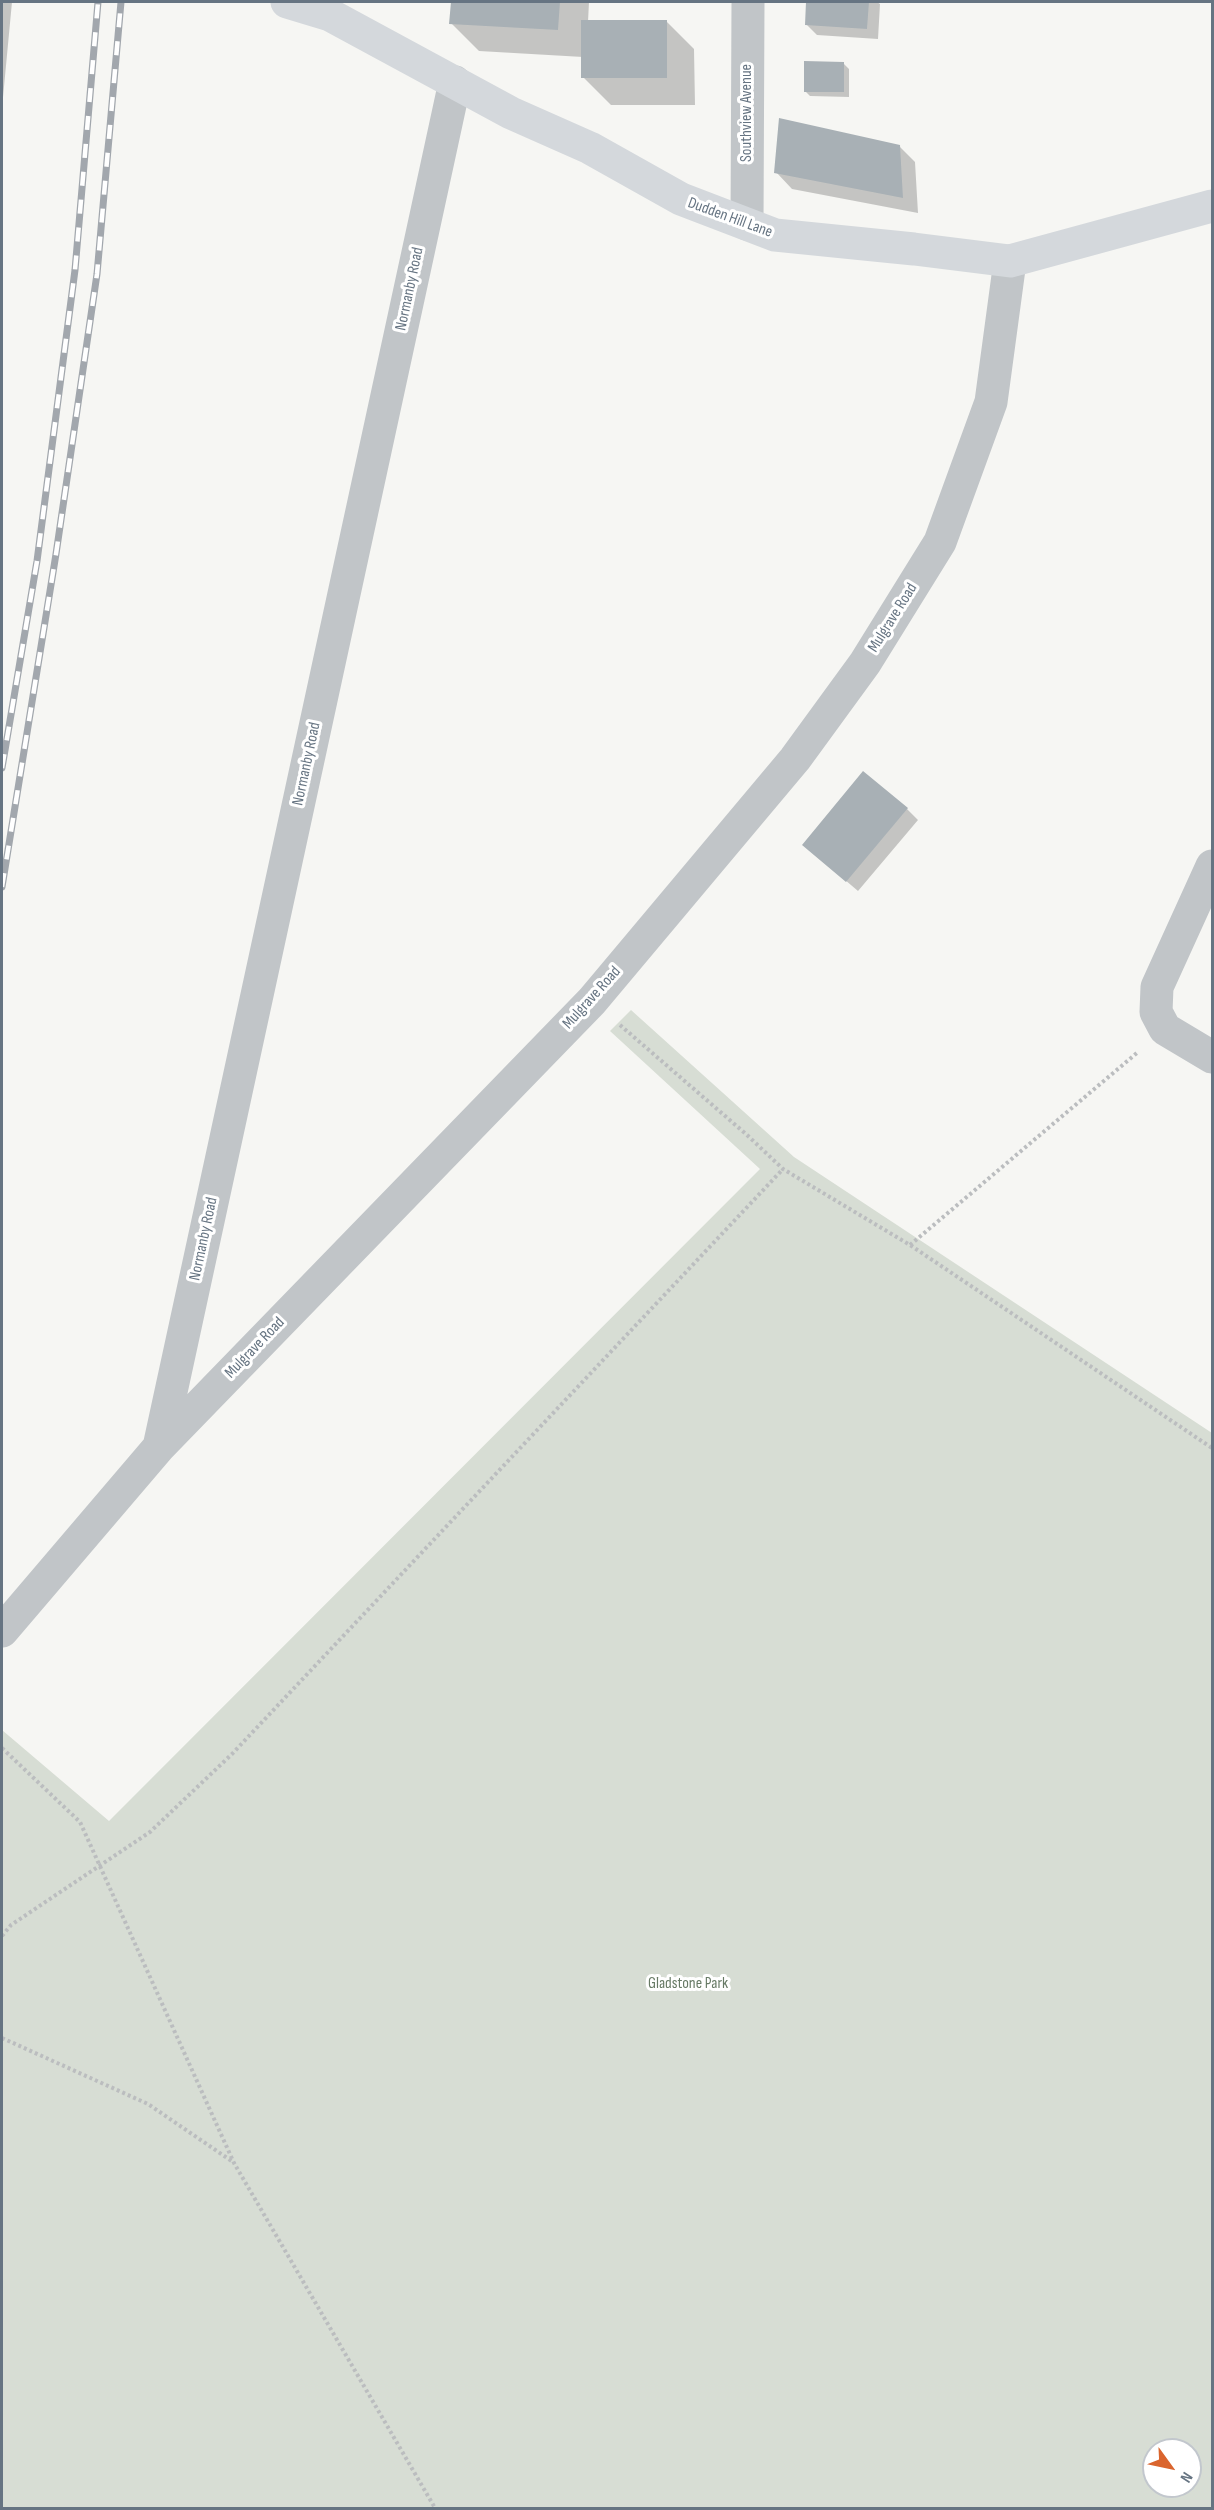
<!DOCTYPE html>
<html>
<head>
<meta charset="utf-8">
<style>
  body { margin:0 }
  #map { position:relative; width:1214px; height:2510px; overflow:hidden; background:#f6f6f3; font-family:"Sofia Sans Condensed",sans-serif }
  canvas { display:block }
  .frame { position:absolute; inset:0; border:3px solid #667482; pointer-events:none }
  .north { position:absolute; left:1142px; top:2438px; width:60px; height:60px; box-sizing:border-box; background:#fff; border:2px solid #c2c7cd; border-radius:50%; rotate:123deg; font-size:16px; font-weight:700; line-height:24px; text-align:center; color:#667482 }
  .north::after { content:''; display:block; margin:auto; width:21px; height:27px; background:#da652e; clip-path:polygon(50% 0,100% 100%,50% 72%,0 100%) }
</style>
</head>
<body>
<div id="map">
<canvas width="1214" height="2510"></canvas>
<div class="frame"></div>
<div class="north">N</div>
</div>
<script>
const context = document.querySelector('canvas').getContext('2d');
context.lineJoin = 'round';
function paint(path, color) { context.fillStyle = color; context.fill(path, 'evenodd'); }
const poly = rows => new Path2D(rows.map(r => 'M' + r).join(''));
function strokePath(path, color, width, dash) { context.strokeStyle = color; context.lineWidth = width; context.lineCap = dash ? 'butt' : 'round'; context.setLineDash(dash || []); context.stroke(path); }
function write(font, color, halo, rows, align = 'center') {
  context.font = font + ' "Sofia Sans Condensed",sans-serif'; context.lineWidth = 6; context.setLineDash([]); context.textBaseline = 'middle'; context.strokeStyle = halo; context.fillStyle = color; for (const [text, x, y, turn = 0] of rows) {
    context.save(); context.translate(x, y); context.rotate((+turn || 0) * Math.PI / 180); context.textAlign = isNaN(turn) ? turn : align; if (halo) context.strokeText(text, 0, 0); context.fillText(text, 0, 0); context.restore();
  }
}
const green = poly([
  [631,1010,794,1157,1212,1433,1212,2508,2,2508,2,1730,109,1821,760,1169,610,1031],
  [1154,2450,1190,2450,1190,2486,1154,2486]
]);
const shadow = poly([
  [2,2,12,2,2,108],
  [452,2,589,2,588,22,666,21,694,49,695,105,611,105,583,77,583,57,479,51,451,23],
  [808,2,877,2,880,4,878,39,817,35,806,24],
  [844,64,849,69,849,97,810,96,805,91],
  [899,146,915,162,918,213,792,189,776,172],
  [907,809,918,820,858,891,804,845]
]);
const building = poly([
  [451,2,560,2,558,30,449,24],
  [806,2,869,2,867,29,805,25],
  [581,20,667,20,667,78,581,78],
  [804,61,844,62,844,92,804,92],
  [779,118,900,145,903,198,774,173],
  [863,771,908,808,846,882,802,845]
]);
const path = poly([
  [620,1025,747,1135,783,1169,910,1245,1212,1448],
  [910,1245,1138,1052],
  [2,1748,80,1822,234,2163,435,2508],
  [2,1936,11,1925,150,1832,232,1754,783,1169],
  [2,2038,148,2104,233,2162]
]);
const minor = poly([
  [747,224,748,2],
  [1212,866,1157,987,1156,1012,1165,1029,1212,1057],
  [159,1447,455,82],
  [2,1631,159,1447,592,1001,795,759,865,663,940,542,991,402,1010,261]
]);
const major = poly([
  [287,2,330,15,511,113,590,148,681,199,775,235,914,249,1010,261,1212,206]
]);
const rail = poly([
  [2,768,37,561,75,270,98,2],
  [2,887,56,554,97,274,121,2]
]);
const streetNames = [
  ["Southview Avenue",747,113,-90],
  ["Dudden Hill Lane",730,218,20],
  ["Normanby Road",410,289,-78],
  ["Mulgrave Road",893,618,-58],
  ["Normanby Road",307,764,-78],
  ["Mulgrave Road",592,998,-48],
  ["Normanby Road",204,1239,-78],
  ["Mulgrave Road",255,1348,-46]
];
const parkNames = [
  ["Gladstone Park",688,1984]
];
paint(green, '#d7ddd4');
paint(shadow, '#0003');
paint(building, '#a8b0b5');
strokePath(path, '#bbbdbf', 4, [3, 3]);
strokePath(minor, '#c1c5c8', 33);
strokePath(major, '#d4d8dc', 33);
strokePath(rail, '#a2a7ad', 7);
strokePath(rail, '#fff', 4.5, [14]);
write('16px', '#667482', '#fff', streetNames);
write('16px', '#677a65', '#fff', parkNames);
</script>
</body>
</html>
